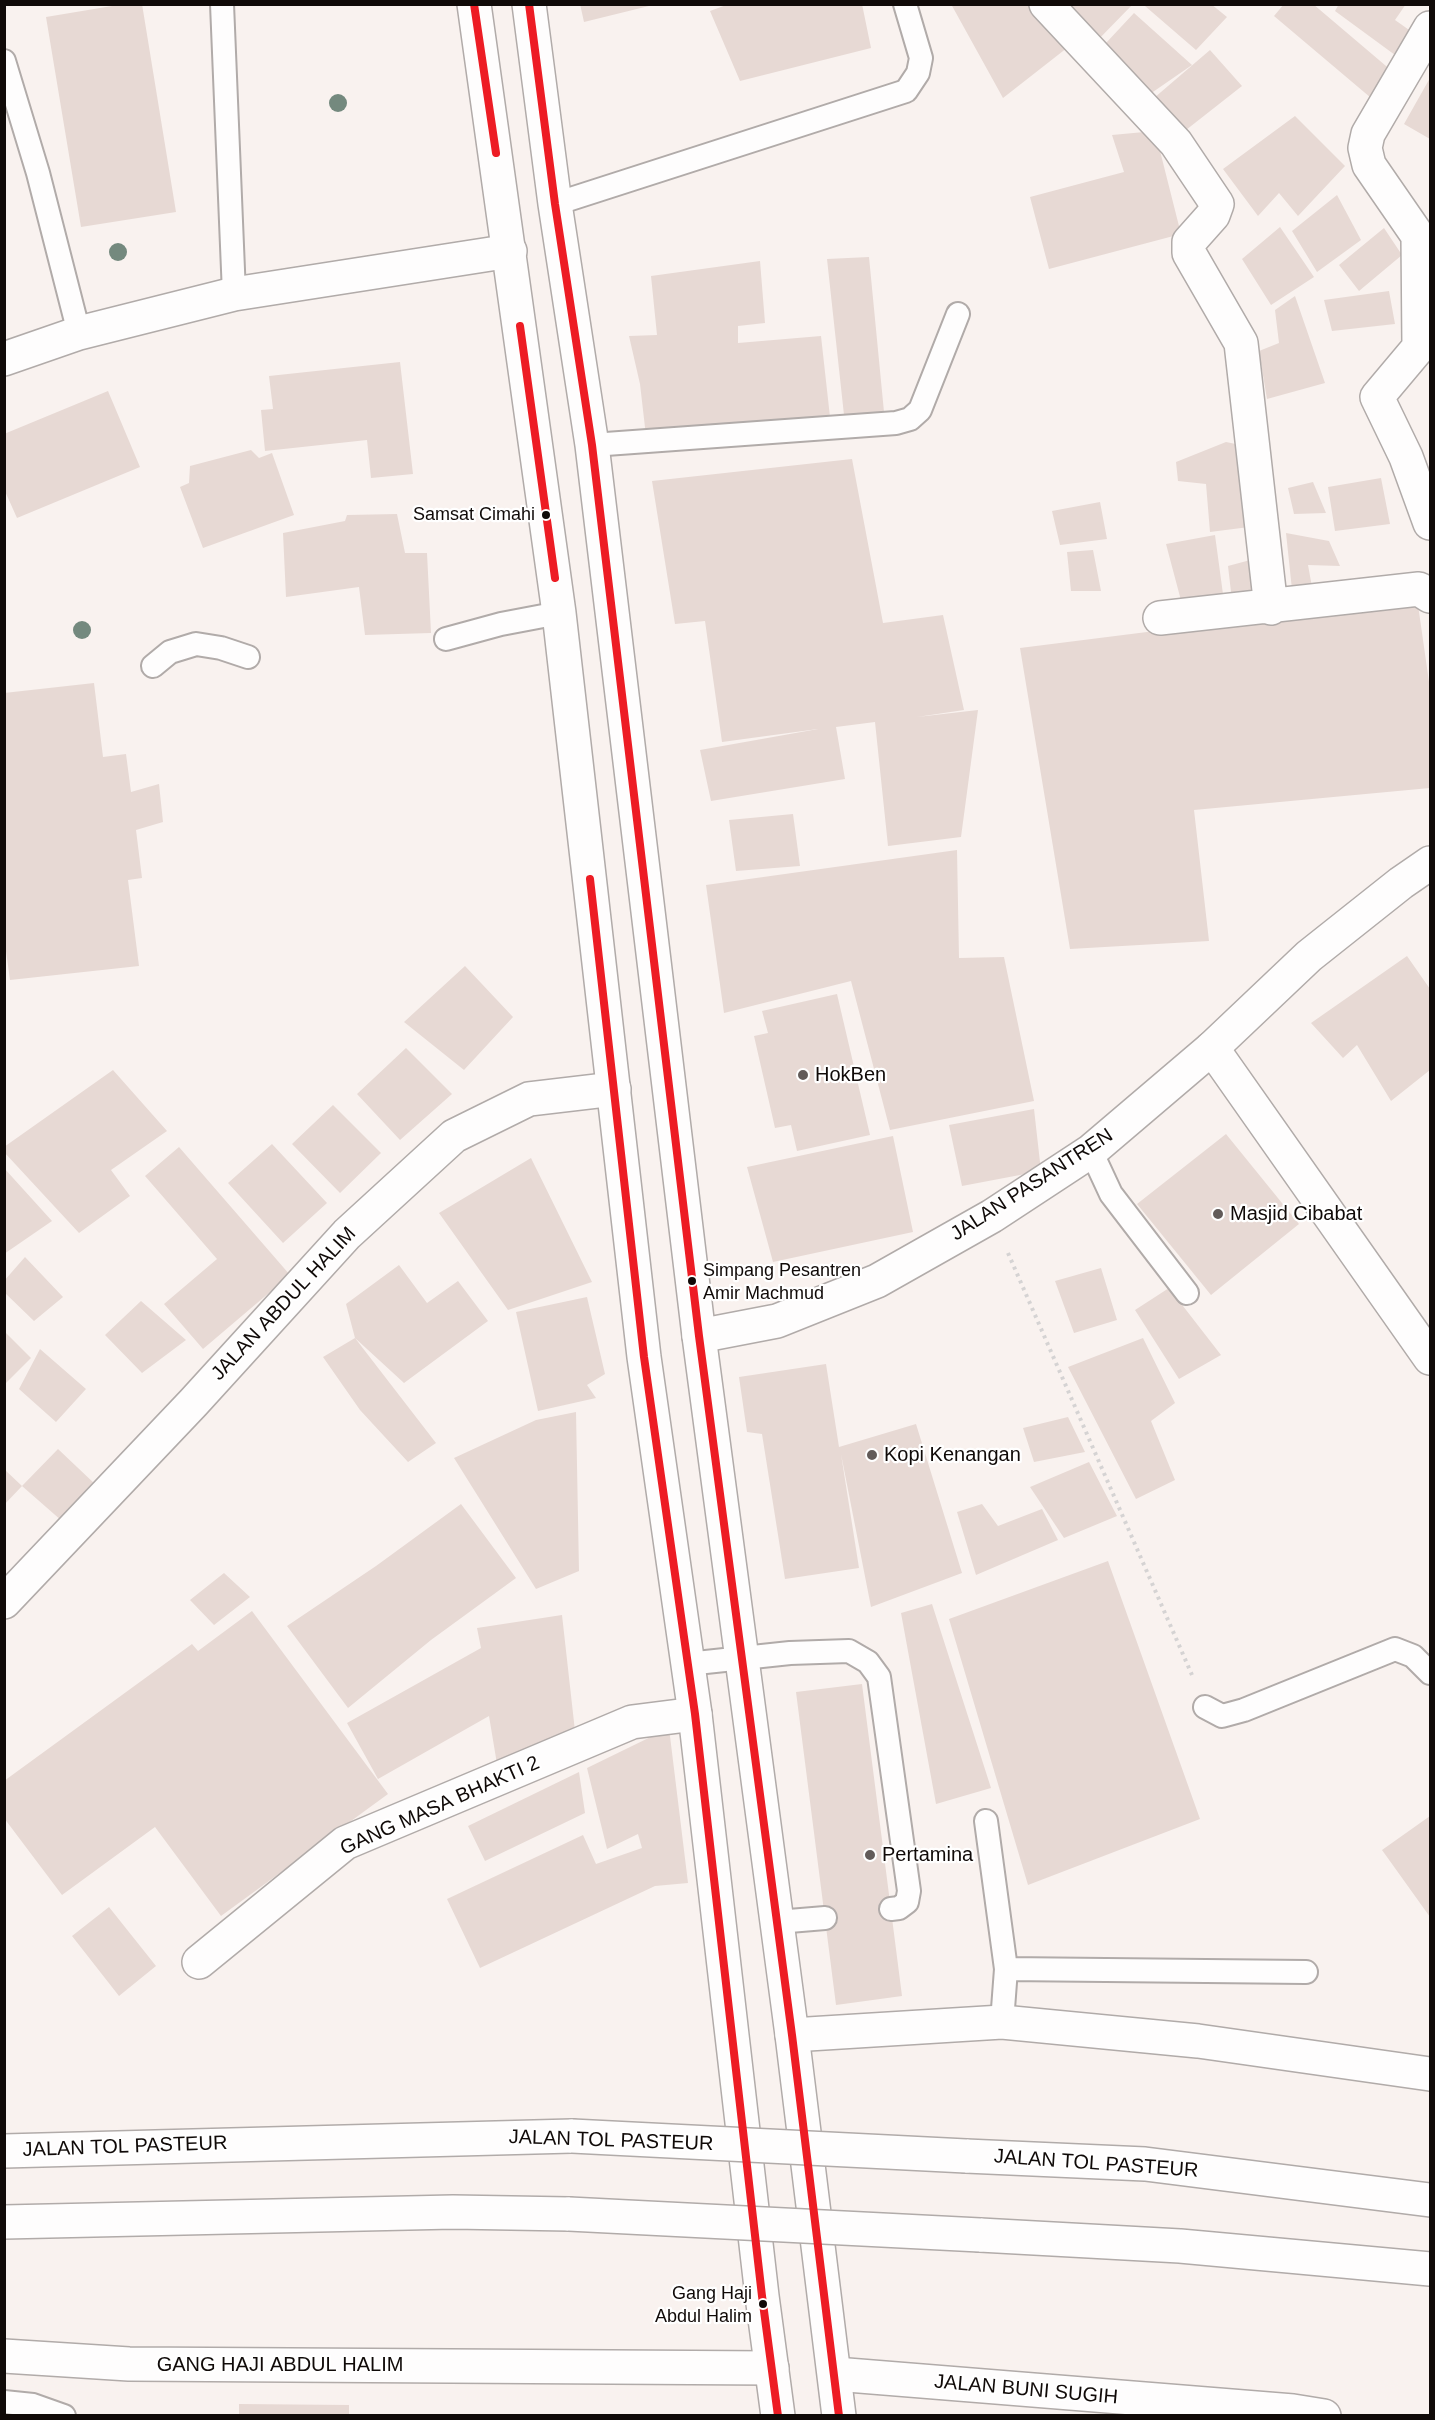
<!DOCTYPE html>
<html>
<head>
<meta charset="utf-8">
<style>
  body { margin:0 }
  #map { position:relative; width:1435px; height:2420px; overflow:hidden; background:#f9f2ef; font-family:Helvetica,sans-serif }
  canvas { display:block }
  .frame { position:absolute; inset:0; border:6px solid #100a08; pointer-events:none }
</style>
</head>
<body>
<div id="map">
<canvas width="1435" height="2420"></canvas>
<div class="frame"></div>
</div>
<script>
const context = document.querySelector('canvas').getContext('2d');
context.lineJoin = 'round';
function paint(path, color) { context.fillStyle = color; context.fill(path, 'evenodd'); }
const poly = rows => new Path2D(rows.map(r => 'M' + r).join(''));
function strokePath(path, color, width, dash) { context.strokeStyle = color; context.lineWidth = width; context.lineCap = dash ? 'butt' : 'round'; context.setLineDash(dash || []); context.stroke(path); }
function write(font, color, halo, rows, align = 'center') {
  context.font = font + ' Helvetica,sans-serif'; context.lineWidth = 4.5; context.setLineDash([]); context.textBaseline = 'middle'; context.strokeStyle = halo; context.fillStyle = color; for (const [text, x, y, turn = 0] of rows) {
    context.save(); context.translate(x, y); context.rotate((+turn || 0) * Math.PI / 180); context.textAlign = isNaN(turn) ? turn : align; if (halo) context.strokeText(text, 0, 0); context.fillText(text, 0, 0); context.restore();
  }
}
const building = poly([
  [124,4,142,4,176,212,81,227,46,17],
  [580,4,653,4,653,5,584,22],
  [729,4,862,4,871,48,740,81,710,11],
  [951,4,1032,4,1072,44,1003,98],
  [1055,4,1133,4,1094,44],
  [1147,4,1211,4,1227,17,1196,50,1145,6],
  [1284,4,1313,4,1399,77,1377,103,1274,16],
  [1339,4,1406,4,1395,20,1412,32,1395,55,1335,11],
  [1134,13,1192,65,1150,94,1106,43],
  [1210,50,1242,86,1186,130,1154,98],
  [1430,78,1430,139,1404,124],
  [1295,116,1345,166,1298,216,1279,193,1258,216,1223,169],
  [1155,131,1181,234,1049,269,1030,197,1124,172,1112,135],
  [1337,195,1361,240,1317,272,1292,231],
  [1280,227,1314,277,1271,305,1242,259],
  [1384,228,1402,255,1359,291,1339,265],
  [869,257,884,412,844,415,827,259],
  [760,261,765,323,738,326,738,343,821,336,830,417,646,436,640,384,629,336,657,335,651,276],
  [1389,291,1395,324,1332,331,1324,300],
  [1295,296,1325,383,1267,399,1259,351,1279,343,1275,310],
  [400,362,413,474,371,478,367,440,265,451,261,410,273,409,269,376],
  [108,391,140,467,17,518,4,489,4,434],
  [1226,442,1250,447,1257,526,1210,532,1206,484,1178,481,1176,462],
  [251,450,259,458,272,453,294,515,203,548,180,487,189,483,190,466],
  [852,459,883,623,943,615,964,710,917,717,978,710,961,837,888,846,875,722,836,727,845,779,711,801,700,750,818,729,722,742,705,621,675,624,652,481],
  [1381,478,1390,524,1335,531,1328,487],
  [1313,482,1326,513,1294,514,1288,488],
  [1100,502,1107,539,1060,545,1052,511],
  [397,514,405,553,427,553,431,633,365,635,359,587,286,597,283,533,345,521,347,515],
  [1286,533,1329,541,1340,566,1308,565,1314,598,1293,599],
  [1215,535,1225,609,1183,608,1166,544],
  [1093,550,1101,591,1071,591,1067,552],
  [1254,559,1261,605,1233,609,1228,566],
  [1417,598,1430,689,1430,788,1194,810,1209,941,1070,949,1020,648],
  [94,683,103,757,126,754,131,792,159,784,163,822,136,830,142,878,128,880,139,966,10,980,4,937,4,693],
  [793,814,800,866,736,871,729,820],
  [957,850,959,958,1004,957,1034,1101,890,1130,851,981,724,1013,706,885],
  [1407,956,1430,989,1430,1070,1391,1101,1357,1045,1343,1058,1311,1023],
  [465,966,513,1017,464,1070,404,1022],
  [837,994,870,1135,797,1151,791,1125,775,1128,754,1036,768,1033,762,1011],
  [406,1048,452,1094,400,1140,357,1094],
  [113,1070,167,1131,111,1170,130,1196,79,1233,4,1152,4,1147],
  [333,1105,381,1153,340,1193,292,1144],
  [1034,1109,1041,1171,962,1186,949,1125],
  [1226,1134,1299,1224,1211,1295,1137,1204],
  [893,1136,913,1232,773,1262,747,1167],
  [272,1144,327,1203,283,1243,228,1183],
  [179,1147,290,1275,203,1349,164,1304,217,1259,145,1176],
  [531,1158,592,1282,508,1310,439,1213],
  [4,1168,52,1221,4,1254],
  [25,1257,63,1297,34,1321,4,1292,4,1281],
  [399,1265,427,1303,458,1281,488,1321,404,1383,355,1338,436,1443,408,1462,360,1410,323,1357,355,1338,346,1304],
  [1101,1268,1117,1320,1074,1333,1055,1281],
  [1169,1288,1221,1355,1179,1379,1135,1310],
  [587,1297,605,1374,587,1385,596,1398,538,1411,516,1312],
  [141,1301,186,1340,142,1373,105,1335],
  [4,1331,31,1358,4,1385],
  [1143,1338,1175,1403,1151,1421,1175,1480,1136,1499,1068,1367],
  [40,1349,86,1389,56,1422,19,1389],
  [826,1364,839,1447,916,1424,962,1573,871,1607,841,1454,859,1568,785,1579,762,1434,747,1432,739,1377],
  [576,1412,579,1571,536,1589,454,1458,536,1420],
  [1068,1417,1085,1452,1034,1462,1023,1428],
  [58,1449,96,1485,62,1521,22,1486],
  [1089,1462,1117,1516,1064,1538,1030,1487],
  [4,1469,22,1486,4,1505],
  [461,1504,516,1578,431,1640,348,1708,287,1626,376,1566],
  [982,1504,998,1526,1042,1509,1058,1540,976,1575,957,1512],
  [1108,1561,1200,1819,1028,1885,949,1619],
  [224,1573,250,1597,214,1625,190,1600],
  [932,1604,991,1788,936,1804,901,1613],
  [252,1611,388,1794,221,1916,155,1827,62,1895,4,1818,4,1781,192,1644,198,1651],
  [562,1615,576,1740,497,1764,489,1716,378,1779,347,1723,481,1648,477,1628],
  [862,1684,902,1996,836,2005,796,1692],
  [669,1728,688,1883,655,1886,480,1968,447,1899,583,1835,596,1864,642,1848,638,1834,607,1849,587,1768],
  [579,1772,585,1813,485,1861,468,1826],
  [1430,1816,1430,1917,1382,1850],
  [109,1907,156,1966,119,1996,72,1936],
  [239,2404,349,2405,349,2415,239,2415]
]);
const path = poly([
  [1008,1253,1192,1675]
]);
const lane = poly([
  [222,4,234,294],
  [4,61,38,173,79,333],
  [555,204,906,91,918,73,921,58,905,4],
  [592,445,896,423,910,419,920,410,958,314],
  [446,639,501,624,559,613],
  [153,666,170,652,196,644,221,648,248,657],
  [1091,1151,1111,1194,1187,1293],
  [687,1664,790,1653,849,1651,868,1662,879,1677,909,1891,907,1902,899,1908,891,1909],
  [1205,1707,1222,1716,1244,1710,1395,1649,1413,1656,1430,1673],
  [986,1821,1006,1969,1002,2022],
  [777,1922,825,1918],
  [1006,1969,1306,1972],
  [4,2402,33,2405,64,2416]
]);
const street = poly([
  [1046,4,1176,143,1217,204,1213,215,1189,242,1189,253,1241,343,1271,608],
  [1430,28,1368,134,1365,148,1369,165,1418,236,1419,347,1377,397,1406,457,1430,523],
  [4,359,79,333,234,294,510,251],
  [1160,618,1419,589,1430,596],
  [1212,1048,1430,1358],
  [199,1962,345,1843,632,1722,695,1714],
  [792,2035,1002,2022,1198,2041,1430,2074],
  [4,2356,129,2364,772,2368],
  [835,2374,1293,2411,1324,2416]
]);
const secondary = poly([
  [699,1336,777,1321,877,1281,992,1216,1091,1151,1212,1048,1309,956,1401,883,1430,863],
  [4,1602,193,1403,347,1234,454,1136,529,1099,614,1089]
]);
const highway = poly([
  [474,4,559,613,644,1357,695,1714,762,2296,778,2416],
  [529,4,555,204,592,445,699,1336,792,2035,839,2416],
  [4,2151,572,2136],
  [966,2156,1145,2164,1430,2200],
  [4,2222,453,2212,569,2214],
  [980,2235,1180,2246,1430,2269]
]);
const highwayBridge = poly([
  [572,2136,966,2156],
  [569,2214,980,2235]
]);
const bus1 = poly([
  [474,4,496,153],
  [529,4,555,204,592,445,699,1336,792,2035,839,2416],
  [520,326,555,578],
  [590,879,644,1357,695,1714,762,2296,778,2416]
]);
const trees = [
  [338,103],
  [118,252],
  [82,630]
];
const markers = [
  [546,515,5,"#100a08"],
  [803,1075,6,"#625b59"],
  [1218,1214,6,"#625b59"],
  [692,1281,5,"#100a08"],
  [872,1455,6,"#625b59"],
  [870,1855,6,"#625b59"],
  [763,2304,5,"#100a08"]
];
const busNames = [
  ["Samsat Cimahi",535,515],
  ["Simpang Pesantren",703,1271,"left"],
  ["Amir Machmud",703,1294,"left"],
  ["Gang Haji",752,2294],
  ["Abdul Halim",752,2317]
];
const poiNames = [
  ["HokBen",815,1075],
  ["Masjid Cibabat",1230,1214],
  ["Kopi Kenangan",884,1455],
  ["Pertamina",882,1855]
];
const streetNames = [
  ["JALAN PASANTREN",1032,1185,-33],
  ["JALAN ABDUL HALIM",284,1304,-47],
  ["GANG MASA BHAKTI 2",440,1806,-24],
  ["JALAN TOL PASTEUR",611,2141,2],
  ["JALAN TOL PASTEUR",125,2147,-2],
  ["JALAN TOL PASTEUR",1096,2164,4],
  ["GANG HAJI ABDUL HALIM",280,2365],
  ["JALAN BUNI SUGIH",1026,2390,5]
];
paint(building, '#e7d9d4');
strokePath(lane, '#b1aba9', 26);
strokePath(street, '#b1aba9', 36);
strokePath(secondary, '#b1aba9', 36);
strokePath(highway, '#b1aba9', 36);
strokePath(path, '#d5d3d3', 4, [3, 4.5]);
strokePath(lane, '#fefdfd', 22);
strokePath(street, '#fefdfd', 33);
strokePath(secondary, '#fefdfd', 33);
strokePath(highway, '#fefdfd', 33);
strokePath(highwayBridge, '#b1aba9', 36, []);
strokePath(highwayBridge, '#fefdfd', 33);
strokePath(bus1, '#ed1c24', 8);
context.fillStyle = '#74897e';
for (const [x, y] of trees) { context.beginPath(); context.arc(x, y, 9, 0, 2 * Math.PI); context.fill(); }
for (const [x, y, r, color] of markers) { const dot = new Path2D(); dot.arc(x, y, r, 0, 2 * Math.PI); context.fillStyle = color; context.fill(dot); strokePath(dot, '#fff', 2); }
write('18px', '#100a08', '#fff', busNames, 'right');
write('20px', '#100a08', '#fff', poiNames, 'left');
write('20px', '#100a08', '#fff', streetNames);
</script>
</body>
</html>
